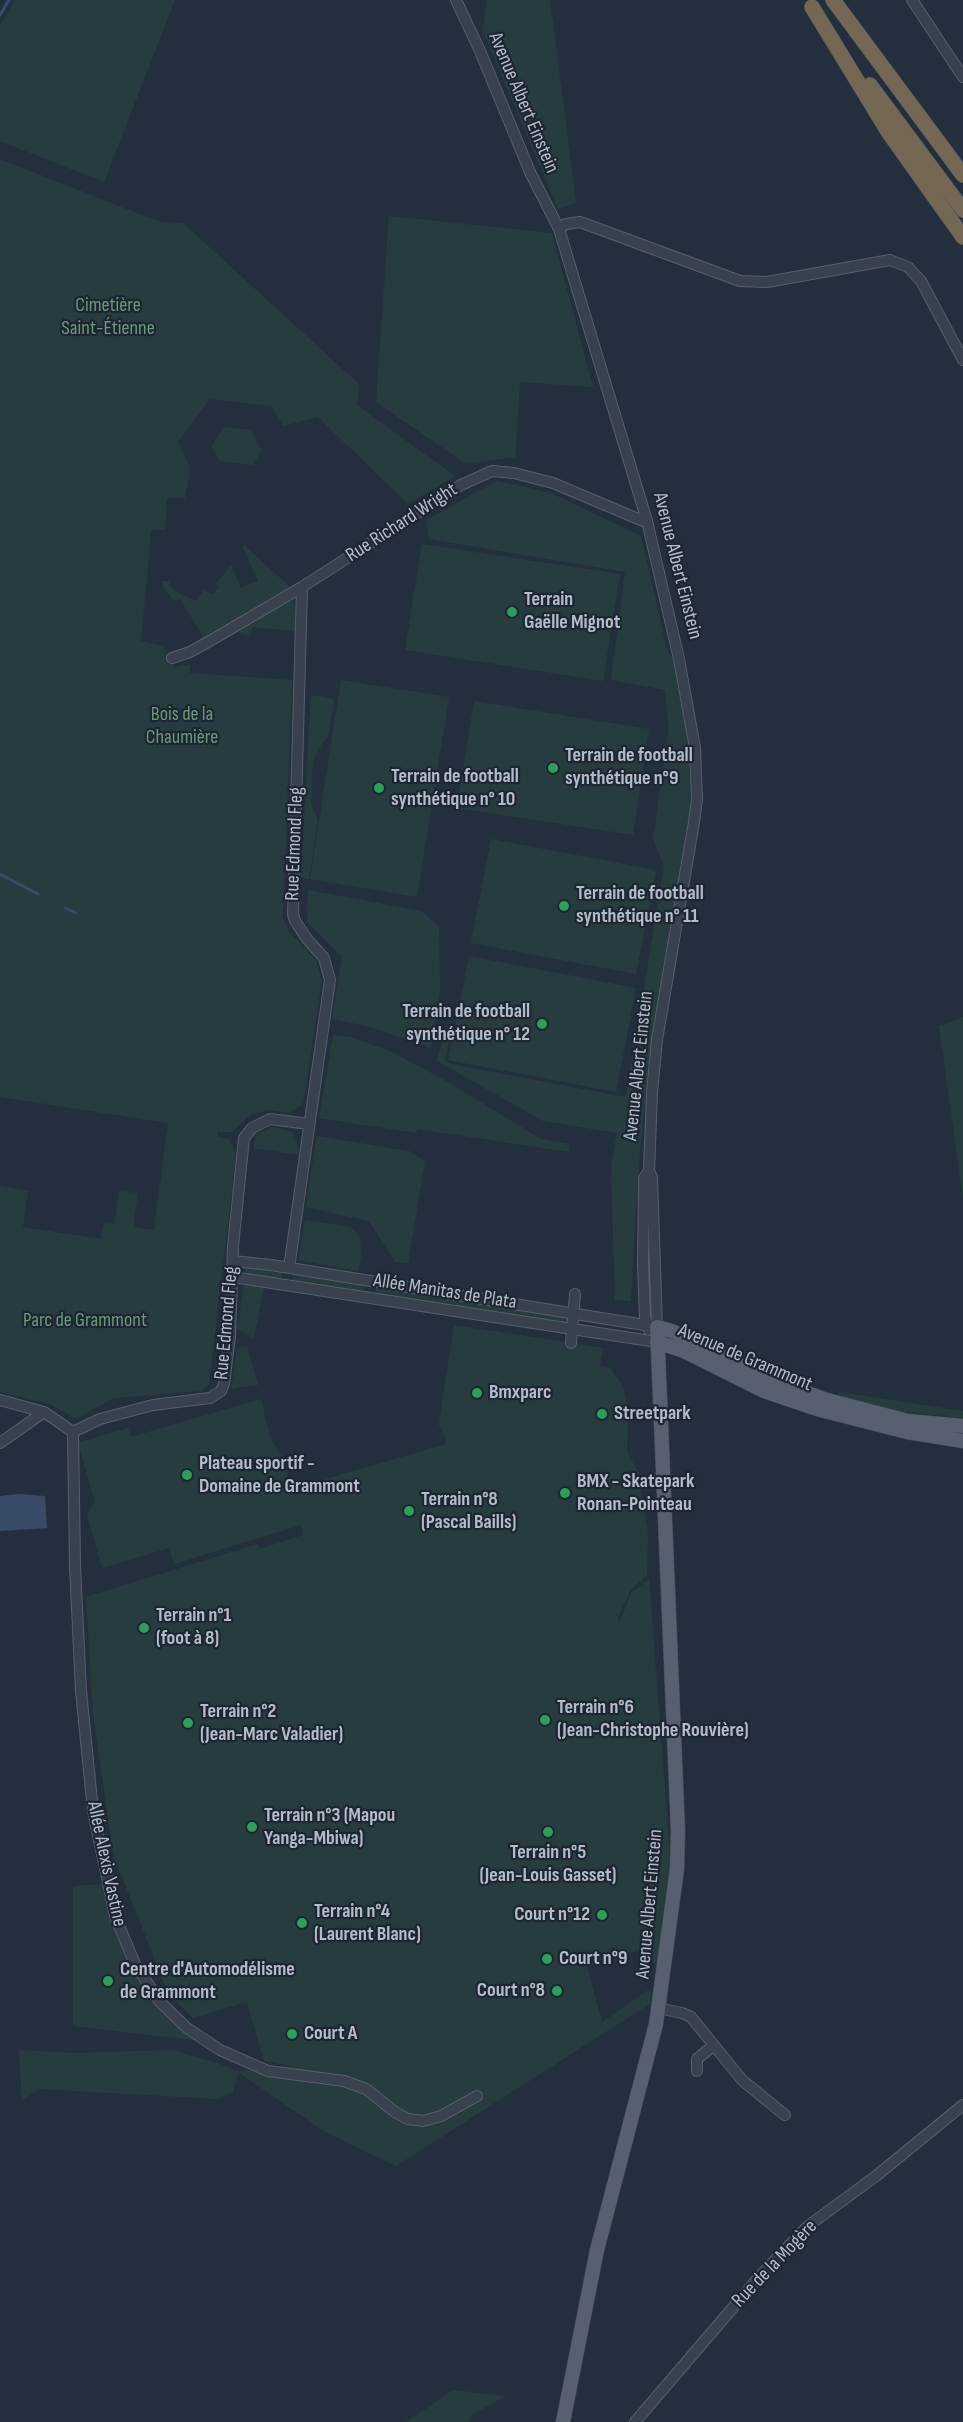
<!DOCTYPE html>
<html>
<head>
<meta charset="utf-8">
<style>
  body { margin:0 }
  canvas { display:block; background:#242f3e }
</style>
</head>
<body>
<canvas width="963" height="2422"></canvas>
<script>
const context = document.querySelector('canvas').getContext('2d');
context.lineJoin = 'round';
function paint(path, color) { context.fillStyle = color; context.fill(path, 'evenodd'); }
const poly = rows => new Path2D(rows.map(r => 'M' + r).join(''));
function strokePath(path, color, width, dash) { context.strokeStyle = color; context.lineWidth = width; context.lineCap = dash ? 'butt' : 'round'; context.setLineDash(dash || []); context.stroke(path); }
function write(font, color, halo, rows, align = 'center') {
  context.font = font + ' "Sofia Sans Condensed",sans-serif'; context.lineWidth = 4.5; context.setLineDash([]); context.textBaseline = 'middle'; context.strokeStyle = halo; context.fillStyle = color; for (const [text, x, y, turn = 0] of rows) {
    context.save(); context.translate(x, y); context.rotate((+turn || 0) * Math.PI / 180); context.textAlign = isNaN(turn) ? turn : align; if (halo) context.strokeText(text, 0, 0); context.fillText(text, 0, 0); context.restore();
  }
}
const green = poly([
  [15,0,175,0,104,182,0,141,0,26],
  [487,0,550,0,576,202,558,209,483,31],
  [0,159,152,219,161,222,183,223,359,384,357,405,455,476,408,504,318,417,283,426,272,406,210,399,178,442,190,468,185,498,167,498,165,530,151,530,141,641,163,646,176,667,190,664,190,673,292,680,283,918,289,932,316,960,322,981,303,1104,289,1113,269,1110,250,1115,232,1132,217,1132,217,1137,229,1139,236,1154,209,1384,202,1391,114,1398,76,1419,50,1404,0,1392,0,1186,28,1191,23,1227,101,1239,104,1223,115,1224,119,1191,138,1193,133,1227,154,1230,168,1123,0,1097],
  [389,216,552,233,593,387,520,382,515,457,466,464,376,402],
  [224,427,251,430,261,450,253,465,220,461,211,446],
  [497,481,551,493,641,536,666,645,675,665,689,747,691,809,649,1062,638,1174,631,1301,615,1300,611,1167,617,1133,543,1121,437,1061,445,1029,452,1020,445,1061,450,1064,626,1097,664,866,653,839,669,729,665,690,611,680,625,572,429,539,426,520],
  [422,544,620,574,603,681,405,650],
  [244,545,290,587,204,638,180,599,173,600,163,586,163,581,169,581,169,585,175,591,195,601,204,590,213,595,219,587,216,584,231,565,241,588,258,581,243,548],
  [286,600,292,601,295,607,295,631,252,627,251,636,240,634,238,629],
  [341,680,449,697,417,897,310,879],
  [311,695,334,699,328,736,321,745,314,759,312,773,311,803,318,821,309,879,301,878],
  [474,701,649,729,633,835,457,808],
  [491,839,656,870,636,974,471,943],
  [308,890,422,911,439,927,440,991,431,1048,371,1027,332,1019,342,957,307,922],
  [469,956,636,988,616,1092,448,1060],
  [963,1017,963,1197,939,1026],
  [333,1035,351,1037,392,1052,446,1081,541,1139,570,1144,569,1152,418,1129,416,1133,319,1118],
  [274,1127,292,1132,296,1139,299,1155,253,1148,256,1134],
  [317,1136,409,1151,425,1161,408,1263,395,1262,369,1221,305,1207],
  [305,1220,351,1227,360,1237,361,1258,358,1271,298,1260],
  [247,1266,281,1271,282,1276,279,1280,247,1275,244,1270],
  [293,1273,364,1285,363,1294,292,1282],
  [244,1284,264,1286,254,1338,237,1329],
  [376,1286,570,1317,569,1325,375,1294],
  [454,1325,604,1348,600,1365,610,1368,623,1386,628,1406,627,1452,637,1470,648,1533,647,1575,630,1591,618,1618,619,1624,631,1593,649,1579,671,1867,659,1968,648,1959,646,1948,587,1967,602,2022,650,1989,651,2003,396,2166,325,2132,238,2072,233,2092,218,2099,39,2089,22,2101,19,2050,74,2053,172,2050,220,2064,237,2071,296,2067,264,2061,247,2002,193,2018,168,1993,113,1854,93,1713,86,1597,258,1544,260,1549,303,1535,301,1525,174,1564,169,1548,102,1568,87,1515,95,1502,78,1443,128,1428,131,1437,261,1399,270,1437,284,1461,291,1489,446,1444,445,1437,439,1425],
  [247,1346,258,1385,231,1389,237,1348],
  [839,1392,963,1411,963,1418,886,1410,838,1397],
  [104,1884,112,1922,174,2022,193,2040,73,2026,73,1886],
  [453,2390,506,2396,471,2415,469,2422,406,2422]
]);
const water = poly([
  [18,1494,45,1496,47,1528,0,1531,0,1496]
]);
const stream = poly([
  [0,15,9,0],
  [0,874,38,894],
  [65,908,76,913]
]);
const minor = poly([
  [912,0,963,77],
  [559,229,566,224,580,222,740,281,767,282,890,260,908,267,921,281,963,360],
  [172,658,190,652,215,638,302,587,461,485,492,471,514,473,553,483,643,521,647,521],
  [233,1261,271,1265,657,1327,652,1177,649,1171,652,1092,657,1040,694,822,697,799,695,748,679,659,647,521,559,229,530,172,480,51,456,0],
  [289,1268,330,980,324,958,307,939,295,921,293,914,302,587],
  [233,1277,657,1342],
  [649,1330,645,1317,643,1265,644,1178,649,1171],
  [571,1343,575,1294],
  [0,1400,44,1412,73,1432],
  [73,1432,75,1566,81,1691,93,1811,115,1916,135,1964,160,2002,187,2028,220,2050,268,2071,344,2081,366,2089,395,2112,408,2119,423,2121,441,2116,477,2096],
  [73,1432,100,1419,153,1405,210,1398,221,1391,224,1384,230,1337,233,1246,244,1138,252,1128,270,1119,309,1124],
  [0,1443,44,1412],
  [658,2008,682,2013,691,2017,742,2080,785,2115],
  [697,2071,697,2059,714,2045],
  [635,2422,760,2276,808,2226,876,2176,963,2105]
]);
const major = poly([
  [657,1342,684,1351,764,1391,817,1409,907,1432,963,1441],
  [563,2422,597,2250,656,2024,677,1869,678,1831,657,1327,672,1331,768,1379,827,1400,908,1421,963,1426]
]);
const highway = poly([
  [833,0,963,175],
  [812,7,889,133,963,237],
  [870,85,963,210]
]);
const markers = [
  [512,612,6,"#2e9e5b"],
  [553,768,6,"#2e9e5b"],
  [379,788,6,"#2e9e5b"],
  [564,906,6,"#2e9e5b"],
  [542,1024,6,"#2e9e5b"],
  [477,1393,6,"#2e9e5b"],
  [602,1414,6,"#2e9e5b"],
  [187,1475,6,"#2e9e5b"],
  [565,1493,6,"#2e9e5b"],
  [409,1511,6,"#2e9e5b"],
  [144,1628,6,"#2e9e5b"],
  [545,1720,6,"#2e9e5b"],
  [188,1723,6,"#2e9e5b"],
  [252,1827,6,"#2e9e5b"],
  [548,1832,6,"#2e9e5b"],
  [602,1915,6,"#2e9e5b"],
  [302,1923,6,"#2e9e5b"],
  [547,1959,6,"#2e9e5b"],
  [108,1981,6,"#2e9e5b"],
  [557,1991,6,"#2e9e5b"],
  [292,2034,6,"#2e9e5b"]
];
const streetNames = [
  ["Avenue Albert Einstein",523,103,67],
  ["Rue Richard Wright",402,523,-33],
  ["Avenue Albert Einstein",677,566,76],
  ["Rue Edmond Fleg",295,844,-88],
  ["Avenue Albert Einstein",639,1066,-84],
  ["Allée Manitas de Plata",445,1292,9],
  ["Rue Edmond Fleg",227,1323,-85],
  ["Avenue de Grammont",745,1358,23],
  ["Allée Alexis Vastine",106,1864,78],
  ["Avenue Albert Einstein",650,1904,-85],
  ["Rue de la Mogère",775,2264,-46]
];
const parkNames = [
  ["Cimetière",108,306],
  ["Saint-Étienne",108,329],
  ["Bois de la",182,715],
  ["Chaumière",182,738],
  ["Parc de Grammont",85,1321]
];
const poiNames = [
  ["Terrain",524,600],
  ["Gaëlle Mignot",524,623],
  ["Terrain de football",565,756],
  ["synthétique n°9",565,779],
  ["Terrain de football",391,777],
  ["synthétique n° 10",391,800],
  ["Terrain de football",576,894],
  ["synthétique n° 11",576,917],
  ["Terrain de football",530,1012,"right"],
  ["synthétique n° 12",530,1035,"right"],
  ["Bmxparc",489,1393],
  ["Streetpark",614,1414],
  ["Plateau sportif -",199,1464],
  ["Domaine de Grammont",199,1487],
  ["BMX - Skatepark",577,1482],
  ["Ronan-Pointeau",577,1505],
  ["Terrain n°8",421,1500],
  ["(Pascal Baills)",421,1523],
  ["Terrain n°1",156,1616],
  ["(foot à 8)",156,1639],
  ["Terrain n°6",557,1708],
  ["(Jean-Christophe Rouvière)",557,1731],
  ["Terrain n°2",200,1712],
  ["(Jean-Marc Valadier)",200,1735],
  ["Terrain n°3 (Mapou",264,1816],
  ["Yanga-Mbiwa)",264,1839],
  ["Terrain n°5",548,1853,"center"],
  ["(Jean-Louis Gasset)",548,1876,"center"],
  ["Terrain n°4",314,1912],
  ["(Laurent Blanc)",314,1935],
  ["Court n°12",590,1915,"right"],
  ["Court n°9",559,1959],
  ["Centre d'Automodélisme",120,1970],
  ["de Grammont",120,1993],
  ["Court n°8",545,1991,"right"],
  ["Court A",304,2034]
];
paint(green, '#263c3f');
paint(water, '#394c67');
strokePath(stream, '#394c67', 3);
strokePath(minor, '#565f6c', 12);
strokePath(major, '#414a57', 15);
strokePath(highway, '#434c59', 16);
strokePath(minor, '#38414e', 10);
strokePath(major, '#56606e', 14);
strokePath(highway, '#746855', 15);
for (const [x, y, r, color] of markers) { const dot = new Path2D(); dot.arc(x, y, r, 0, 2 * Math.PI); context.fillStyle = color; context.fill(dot); strokePath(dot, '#1d2633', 2); }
write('20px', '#b4bcc9', '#1d2633', streetNames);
write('20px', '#6b9a76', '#1d2633', parkNames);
write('bold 20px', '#b4bcc9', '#1d2633', poiNames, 'left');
</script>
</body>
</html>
